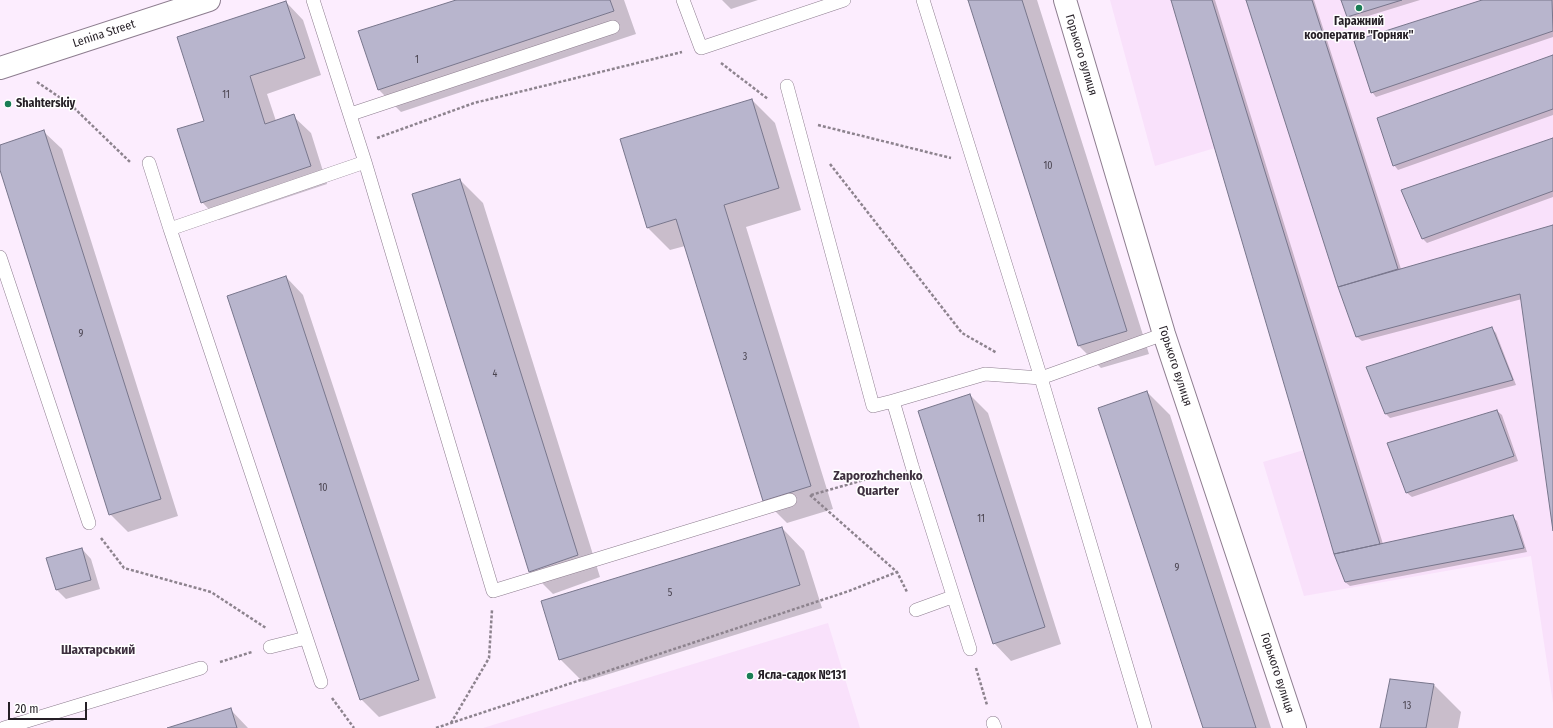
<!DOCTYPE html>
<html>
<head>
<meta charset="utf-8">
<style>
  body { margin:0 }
  #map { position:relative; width:1553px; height:728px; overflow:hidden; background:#fcedfe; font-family:"Fira Sans Condensed",sans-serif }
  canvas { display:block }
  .scale { position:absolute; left:8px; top:702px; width:79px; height:18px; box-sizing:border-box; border:2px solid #251f26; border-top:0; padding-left:5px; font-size:12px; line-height:14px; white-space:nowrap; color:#251f26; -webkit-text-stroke:3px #fff; paint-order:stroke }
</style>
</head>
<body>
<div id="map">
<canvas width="1553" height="728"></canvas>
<div class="scale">20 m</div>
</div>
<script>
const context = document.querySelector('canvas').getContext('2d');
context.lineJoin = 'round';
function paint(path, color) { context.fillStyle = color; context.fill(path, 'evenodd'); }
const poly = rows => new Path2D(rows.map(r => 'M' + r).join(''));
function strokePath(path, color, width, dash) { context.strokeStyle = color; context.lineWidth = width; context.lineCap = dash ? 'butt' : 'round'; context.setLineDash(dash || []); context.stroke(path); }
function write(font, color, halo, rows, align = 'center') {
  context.font = font + ' "Fira Sans Condensed",sans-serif'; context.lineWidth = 3; context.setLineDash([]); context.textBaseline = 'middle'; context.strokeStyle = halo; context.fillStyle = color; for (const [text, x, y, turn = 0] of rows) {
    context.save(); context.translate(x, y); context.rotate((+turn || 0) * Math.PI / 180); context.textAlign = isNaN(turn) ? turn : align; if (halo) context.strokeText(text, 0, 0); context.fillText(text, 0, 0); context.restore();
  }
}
const built = poly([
  [1110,0,1553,0,1553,703,1531,556,1304,596,1263,462,1304,450,1215,148,1155,166],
  [828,623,860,728,483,728]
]);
const shadow = poly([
  [459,0,624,0,636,34,401,112,378,89],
  [722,0,758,0,731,9],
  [969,0,1037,0,1149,354,1101,368,1078,345],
  [1172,0,1215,0,1383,544,1512,516,1517,521,1527,552,1350,586,1345,582],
  [1247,0,1314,0,1401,269,1553,226,1553,524,1522,299,1362,341,1357,337,1339,286],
  [1342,0,1420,0,1352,21,1348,16],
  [1485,0,1553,0,1553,37,1376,97,1372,92],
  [286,2,303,20,321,75,267,94,276,121,293,116,311,133,327,184,219,220,202,202,205,121],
  [1553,57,1553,115,1398,170,1394,165],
  [752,100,775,123,801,210,746,227,833,509,787,523,764,500,685,246,670,250,648,228],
  [44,132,62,149,178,516,128,532,110,514,0,167,0,146],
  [1553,139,1553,197,1427,243,1423,239,1403,191],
  [460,180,483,203,600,577,553,594,530,571],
  [286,277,303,295,436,698,379,717,361,699],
  [1492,329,1496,333,1516,385,1390,418,1386,414,1368,367],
  [1147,392,1170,415,1271,728,1204,728],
  [970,395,988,413,1061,644,1011,661,994,643],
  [1497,411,1502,415,1518,461,1412,497,1407,493,1388,443],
  [782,528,804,551,822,608,583,682,560,659],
  [82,549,91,559,100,589,66,599,57,590,48,559],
  [1434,685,1461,712,1458,728,1381,728],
  [230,709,248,728,171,728]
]);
const building = poly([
  [456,0,610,0,614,11,378,90,358,31,456,0],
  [968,0,1022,0,1127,331,1078,346,968,0],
  [1171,0,1212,0,1380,544,1334,554,1171,0],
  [1246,0,1312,0,1398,269,1338,287,1246,0],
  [1341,0,1402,0,1347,17,1341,0],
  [1482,0,1552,0,1553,31,1371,93,1354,41,1482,0],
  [286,1,305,58,250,76,265,124,294,114,311,166,201,203,177,129,204,121,177,37,286,1],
  [1553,55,1553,109,1393,166,1377,118,1553,55],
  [752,99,779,188,724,205,811,486,763,501,676,219,647,228,620,139,752,99],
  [44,130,161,499,109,515,0,170,0,145,44,130],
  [1553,138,1553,191,1422,239,1401,190,1553,138],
  [460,179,578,555,529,572,412,194,460,179],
  [1553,225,1553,531,1520,294,1356,337,1338,287,1553,225],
  [286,276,419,680,360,700,227,296,286,276],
  [1492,327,1513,380,1385,414,1366,367,1492,327],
  [1147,391,1256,728,1203,728,1098,408,1147,391],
  [970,394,1045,627,993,644,918,411,970,394],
  [1497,410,1514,456,1406,493,1387,443,1497,410],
  [1513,515,1524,548,1345,582,1334,554,1513,515],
  [782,527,800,585,559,660,541,601,782,527],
  [82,548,91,580,56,590,46,558,82,548],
  [1390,679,1434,684,1426,728,1380,728,1390,679],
  [231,708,237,728,167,728,231,708]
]);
const path = poly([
  [721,63,768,99],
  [37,82,71,105,130,162],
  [818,125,951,158],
  [377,138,474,103,682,52],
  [830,164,962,333,997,353],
  [810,495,897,572,907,592],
  [811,495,892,472],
  [101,538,124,568,211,592,266,628],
  [220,662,252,652],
  [976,668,987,705],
  [332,698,354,728],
  [451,723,489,658,492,610],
  [436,728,849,591,897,572]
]);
const service = poly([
  [313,0,365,162,493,591,790,500],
  [683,0,701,48,844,0],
  [923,0,1041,378,1145,728],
  [787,86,873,406,893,401],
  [351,114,613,27],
  [149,163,170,229],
  [0,257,89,523],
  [916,610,952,597],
  [270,647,306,638],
  [970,649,912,466,893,401,985,374,1041,378,1164,334],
  [321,682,170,229,365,162],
  [993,723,995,728],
  [4,728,201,668]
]);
const minor = poly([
  [1065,0,1164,334,1295,728],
  [0,68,209,0]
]);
const markers = [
  [1359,8,4,"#1a7d55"],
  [8,104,4,"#1a7d55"],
  [750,676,4,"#1a7d55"]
];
const numberNames = [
  ["1",417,60],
  ["11",226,95],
  ["10",1048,166],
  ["9",81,334],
  ["3",745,357],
  ["4",495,374],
  ["10",323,488],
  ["11",981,519],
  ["9",1177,568],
  ["5",670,593],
  ["13",1407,706]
];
const poiNames = [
  ["Гаражний",1359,22,"center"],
  ["кооператив \"Горняк\"",1359,36,"center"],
  ["Shahterskiy",16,104],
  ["Ясла-садок №131",758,676]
];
const streetNames = [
  ["Lenina Street",104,34,-18],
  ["Горького вулиця",1081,55,73],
  ["Горького вулиця",1175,366,72],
  ["Горького вулиця",1277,673,72]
];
const neighbourhoodNames = [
  ["Zaporozhchenko",878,476],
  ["Quarter",878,491],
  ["Шахтарський",98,650]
];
paint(built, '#f9e1fb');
paint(shadow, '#0003');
paint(building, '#b8b5cd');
strokePath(building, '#78768c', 1);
strokePath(service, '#8d7d8f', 14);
strokePath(minor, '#8d7d8f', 24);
strokePath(path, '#8d838e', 2.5, [3, 2]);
strokePath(service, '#fff', 13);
strokePath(minor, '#fff', 22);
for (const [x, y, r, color] of markers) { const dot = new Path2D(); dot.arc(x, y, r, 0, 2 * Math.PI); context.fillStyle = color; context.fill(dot); strokePath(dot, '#fff', 1.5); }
write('10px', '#4a4450', null, numberNames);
write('bold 12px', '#251f26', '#fff', poiNames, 'left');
write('12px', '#251f26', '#fff', streetNames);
write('bold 13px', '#3e2f3f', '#fff', neighbourhoodNames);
</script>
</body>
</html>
